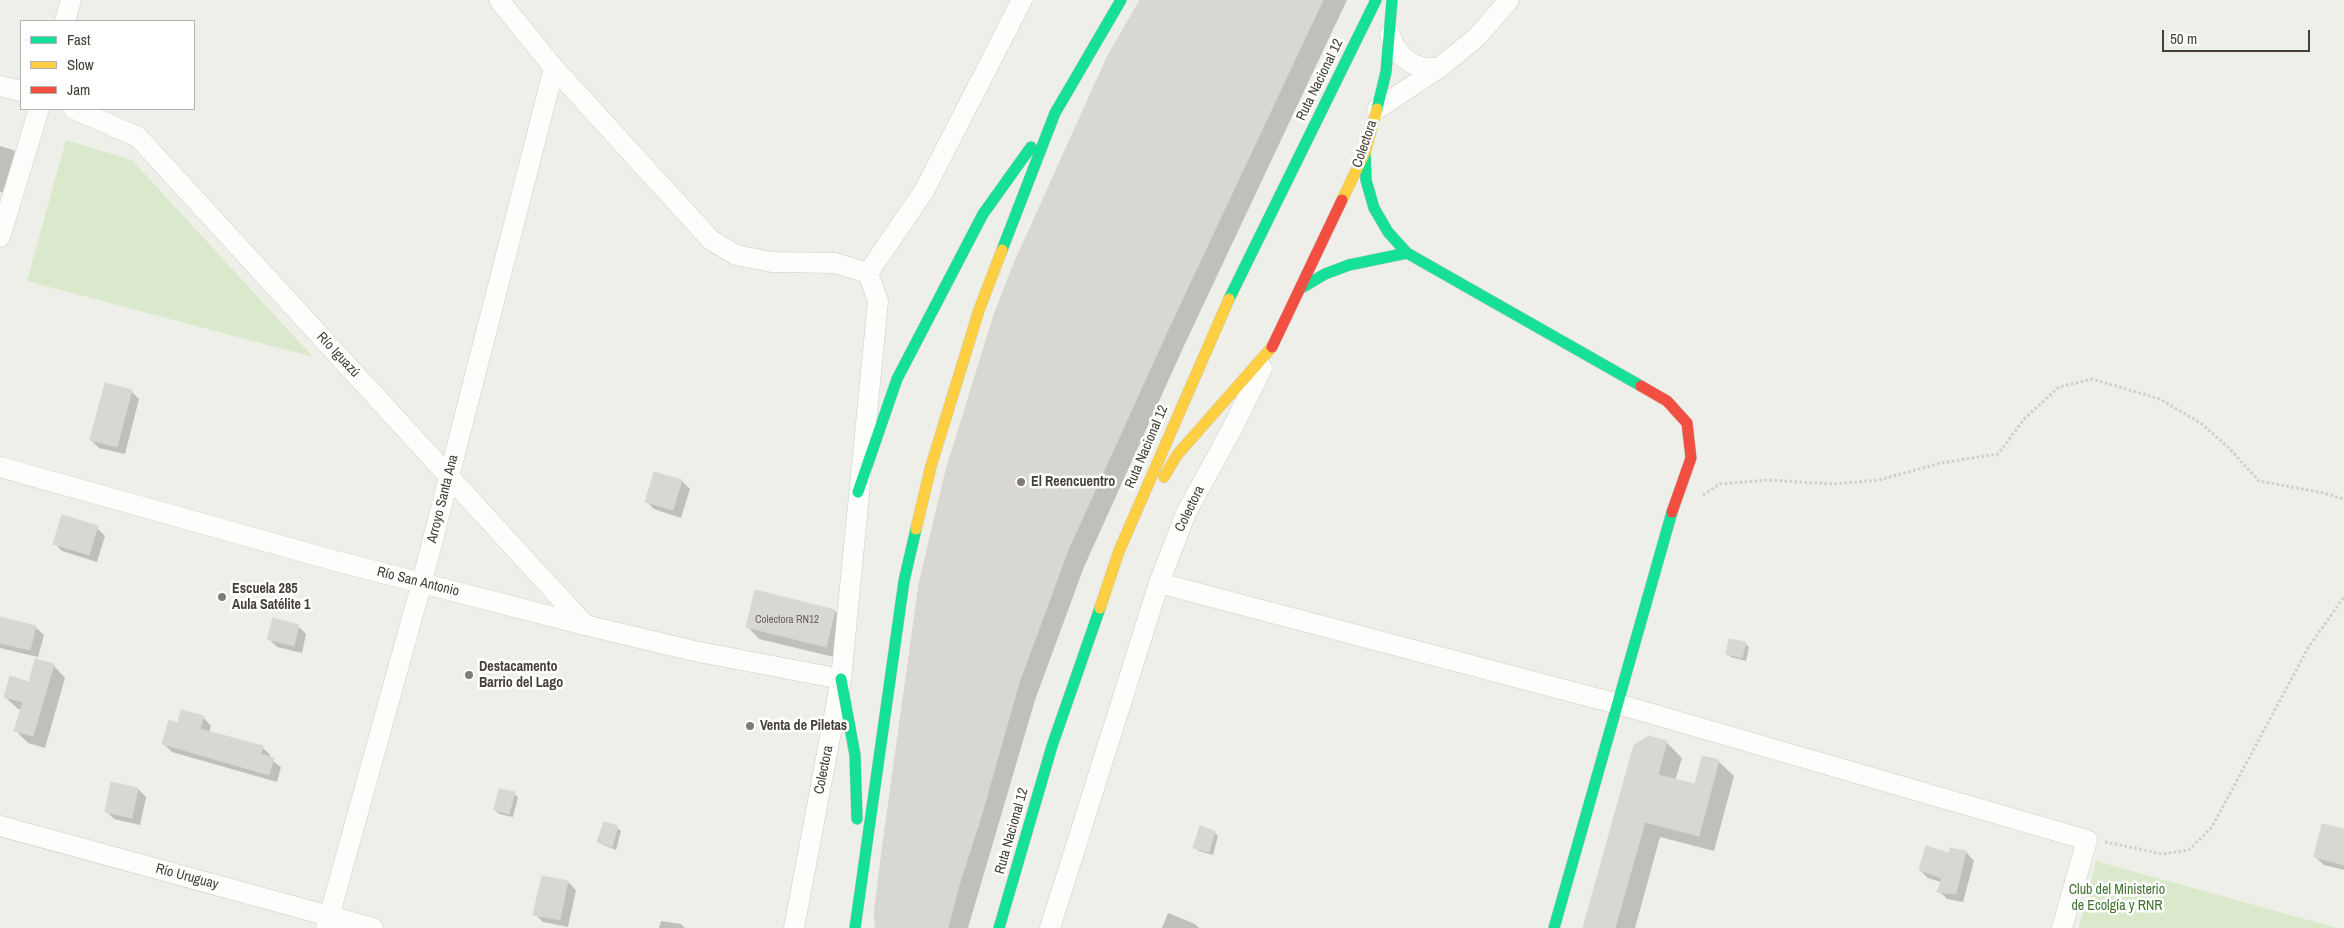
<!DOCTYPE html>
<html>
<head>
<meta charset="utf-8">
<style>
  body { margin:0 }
  #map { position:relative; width:2344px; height:928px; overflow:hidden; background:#efefea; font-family:"Archivo Narrow",sans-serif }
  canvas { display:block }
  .legend { position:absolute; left:20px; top:20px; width:175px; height:90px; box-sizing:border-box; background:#fff; border:1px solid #b5b3af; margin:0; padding:6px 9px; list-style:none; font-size:15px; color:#454036 }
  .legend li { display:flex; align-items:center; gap:10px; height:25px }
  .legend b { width:25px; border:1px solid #b5b3af }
  .scale { position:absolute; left:2162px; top:30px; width:148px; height:22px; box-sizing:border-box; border:2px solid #454036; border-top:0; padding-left:6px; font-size:15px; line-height:18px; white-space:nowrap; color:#454036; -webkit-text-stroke:4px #fff; paint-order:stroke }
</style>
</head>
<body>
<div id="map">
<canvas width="2344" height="928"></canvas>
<ul class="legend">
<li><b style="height:6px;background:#16e098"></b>Fast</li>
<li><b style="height:6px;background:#ffcf43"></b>Slow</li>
<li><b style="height:6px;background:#f24e42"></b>Jam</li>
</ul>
<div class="scale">50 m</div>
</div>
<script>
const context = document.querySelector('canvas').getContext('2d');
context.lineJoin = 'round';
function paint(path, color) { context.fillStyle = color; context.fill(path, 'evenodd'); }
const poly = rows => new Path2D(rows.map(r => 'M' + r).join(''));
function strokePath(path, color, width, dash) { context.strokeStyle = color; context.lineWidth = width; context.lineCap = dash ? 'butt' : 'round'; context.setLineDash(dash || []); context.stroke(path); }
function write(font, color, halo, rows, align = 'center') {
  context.font = font + ' "Archivo Narrow",sans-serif'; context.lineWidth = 5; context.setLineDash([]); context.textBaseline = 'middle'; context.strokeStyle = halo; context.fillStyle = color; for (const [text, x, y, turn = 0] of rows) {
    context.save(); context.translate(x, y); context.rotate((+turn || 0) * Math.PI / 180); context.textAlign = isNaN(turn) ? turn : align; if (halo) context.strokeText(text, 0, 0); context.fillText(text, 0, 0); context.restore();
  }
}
const green = poly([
  [66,140,132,160,313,357,27,281],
  [2096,861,2337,928,2079,928]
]);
const shadow = poly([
  [1141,0,1347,0,1183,348,1084,567,1035,700,968,928,877,928],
  [0,146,13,150,20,157,4,193,0,192],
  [131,391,139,399,125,454,99,448,91,440],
  [682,481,690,489,681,518,654,509,646,501],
  [97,528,105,536,97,562,62,551,54,543],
  [835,611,847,623,838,658,759,639,747,626],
  [0,618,35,627,44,635,38,657,0,648],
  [298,626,306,634,302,653,277,647,269,639],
  [1745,643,1749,647,1746,661,1731,657,1727,654],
  [53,665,65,678,45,748,28,743,16,731,22,710,18,709,5,697,30,683],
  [203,717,211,726,209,733,262,747,270,755,269,758,281,767,277,782,172,752,164,744,179,724],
  [1666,742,1682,758,1675,781,1696,786,1718,761,1734,776,1714,851,1660,837,1635,928,1584,928],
  [138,789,146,797,140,825,114,819,106,811],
  [514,794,518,797,513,817,499,814,495,810],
  [617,828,621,831,616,850,603,845,599,842],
  [2344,831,2344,870,2324,865,2315,857],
  [1214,832,1218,836,1213,855,1199,851,1195,847],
  [1951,850,1966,852,1974,861,1963,902,1947,899,1939,891,1941,882,1928,878,1920,870,1950,855],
  [568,882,576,890,568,927,543,922,535,914],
  [1168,913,1195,924,1199,928,1162,928],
  [661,921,681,924,685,928,659,928]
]);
const building = poly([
  [1140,0,1323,0,1167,332,1068,550,1019,683,981,817,959,885,948,928,876,928,874,915,883,843,919,584,946,470,994,315,1012,268,1108,55,1140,0],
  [105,383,132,390,117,447,90,440,105,383],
  [654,472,682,480,673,510,645,502,654,472],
  [62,515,98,526,89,555,53,544,62,515],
  [755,590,835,610,826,647,746,627,755,590],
  [0,617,36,626,30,650,0,643,0,617],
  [273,618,299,625,294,646,267,639,273,618],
  [1729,639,1746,642,1742,658,1726,654,1729,639],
  [35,659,54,664,33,736,14,731,23,702,4,697,10,676,29,682,35,659],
  [181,710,204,716,200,729,263,746,261,754,274,758,269,775,162,744,169,720,178,723,181,710],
  [1649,736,1667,741,1658,775,1695,784,1702,756,1719,760,1699,836,1645,822,1615,928,1583,928,1634,745,1649,736],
  [111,782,138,788,132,818,105,812,111,782],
  [499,789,515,792,509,814,494,810,499,789],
  [604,822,618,826,612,847,597,842,604,822],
  [2322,824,2344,829,2344,865,2314,857,2322,824],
  [1200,826,1215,831,1209,852,1193,848,1200,826],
  [1926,846,1949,853,1950,848,1966,851,1956,894,1937,892,1942,878,1919,870,1926,846],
  [542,876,568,881,560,920,533,915,542,876]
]);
const path = poly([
  [1703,495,1720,484,1768,480,1833,484,1879,480,1941,463,1998,454,2025,418,2059,387,2092,379,2160,399,2202,424,2227,446,2259,481,2324,493,2344,499],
  [2105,842,2163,854,2189,850,2212,827,2308,648,2344,597]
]);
const street = poly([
  [499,0,554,68,711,240,736,255,772,262,835,263,868,273,878,301,841,679,794,928],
  [65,21,71,0],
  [1390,35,1395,47,1403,57,1413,64,1426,68,1439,68],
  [0,86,21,91],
  [74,109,138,137,585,625],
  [1377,109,1439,68,1477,37,1509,0],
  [0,237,39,109],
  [868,273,924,191,1022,0],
  [0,467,336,561,585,625,694,651,841,679],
  [1159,583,1618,704,2087,840,2062,928],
  [0,826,373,928],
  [326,928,422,582,554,68],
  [1050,928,1159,583,1186,513,1234,425,1262,368]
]);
const fast = poly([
  [1377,109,1386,72,1392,0],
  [1365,152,1366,180,1374,208,1388,232,1407,253,1641,386],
  [1002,250,1055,113,1121,0],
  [1303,287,1325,274,1349,265,1407,253],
  [1229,299,1376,0],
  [858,492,897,379,983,214,1031,147],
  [841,679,855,755,857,819],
  [855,928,904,581,916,529],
  [999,928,1052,746,1100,608],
  [1554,928,1672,512]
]);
const slow = poly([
  [1342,200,1365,152,1377,109],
  [1164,477,1177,455,1272,347],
  [916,529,931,466,979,310,1002,250],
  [1100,608,1119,551,1229,299]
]);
const jam = poly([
  [1272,347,1342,200],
  [1641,386,1667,401,1687,423,1691,458,1672,512]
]);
const markers = [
  [1021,482,5,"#807d75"],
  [222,597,5,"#807d75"],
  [469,675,5,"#807d75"],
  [750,726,5,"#807d75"]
];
const numberNames = [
  ["Colectora RN12",787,620]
];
const streetNames = [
  ["Ruta Nacional 12",1320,80,-64],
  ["Colectora",1365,144,-71],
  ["Río Iguazú",338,355,47],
  ["Ruta Nacional 12",1147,447,-67],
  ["Arroyo Santa Ana",443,499,-76],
  ["Colectora",1190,509,-64],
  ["Río San Antonio",418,582,14],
  ["Colectora",824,770,-79],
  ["Ruta Nacional 12",1012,831,-74],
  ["Río Uruguay",187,877,15]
];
const poiNames = [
  ["El Reencuentro",1031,482],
  ["Escuela 285",232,589],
  ["Aula Satélite 1",232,605],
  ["Destacamento",479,667],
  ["Barrio del Lago",479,683],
  ["Venta de Piletas",760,726]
];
const parkNames = [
  ["Club del Ministerio",2117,890],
  ["de Ecolgía y RNR",2117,906]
];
paint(green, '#dae9cb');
paint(shadow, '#0003');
paint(building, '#d9d7d2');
strokePath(building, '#d7d6d0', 1);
strokePath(street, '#cdccc7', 21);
strokePath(fast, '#ceccc1', 12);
strokePath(slow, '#ceccc1', 12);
strokePath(jam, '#ceccc1', 12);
strokePath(path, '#d0cecb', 3, [2.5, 2.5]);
strokePath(street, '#fdfdfc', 20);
strokePath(fast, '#16e098', 11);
strokePath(slow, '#ffcf43', 11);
strokePath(jam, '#f24e42', 11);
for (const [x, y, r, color] of markers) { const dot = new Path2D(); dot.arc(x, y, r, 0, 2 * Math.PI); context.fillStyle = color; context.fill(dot); strokePath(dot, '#fff', 2); }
write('11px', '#6b665e', null, numberNames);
write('14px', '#454036', '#fff', streetNames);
write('bold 14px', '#454036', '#fff', poiNames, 'left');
write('14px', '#41722e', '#fff', parkNames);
</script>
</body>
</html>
